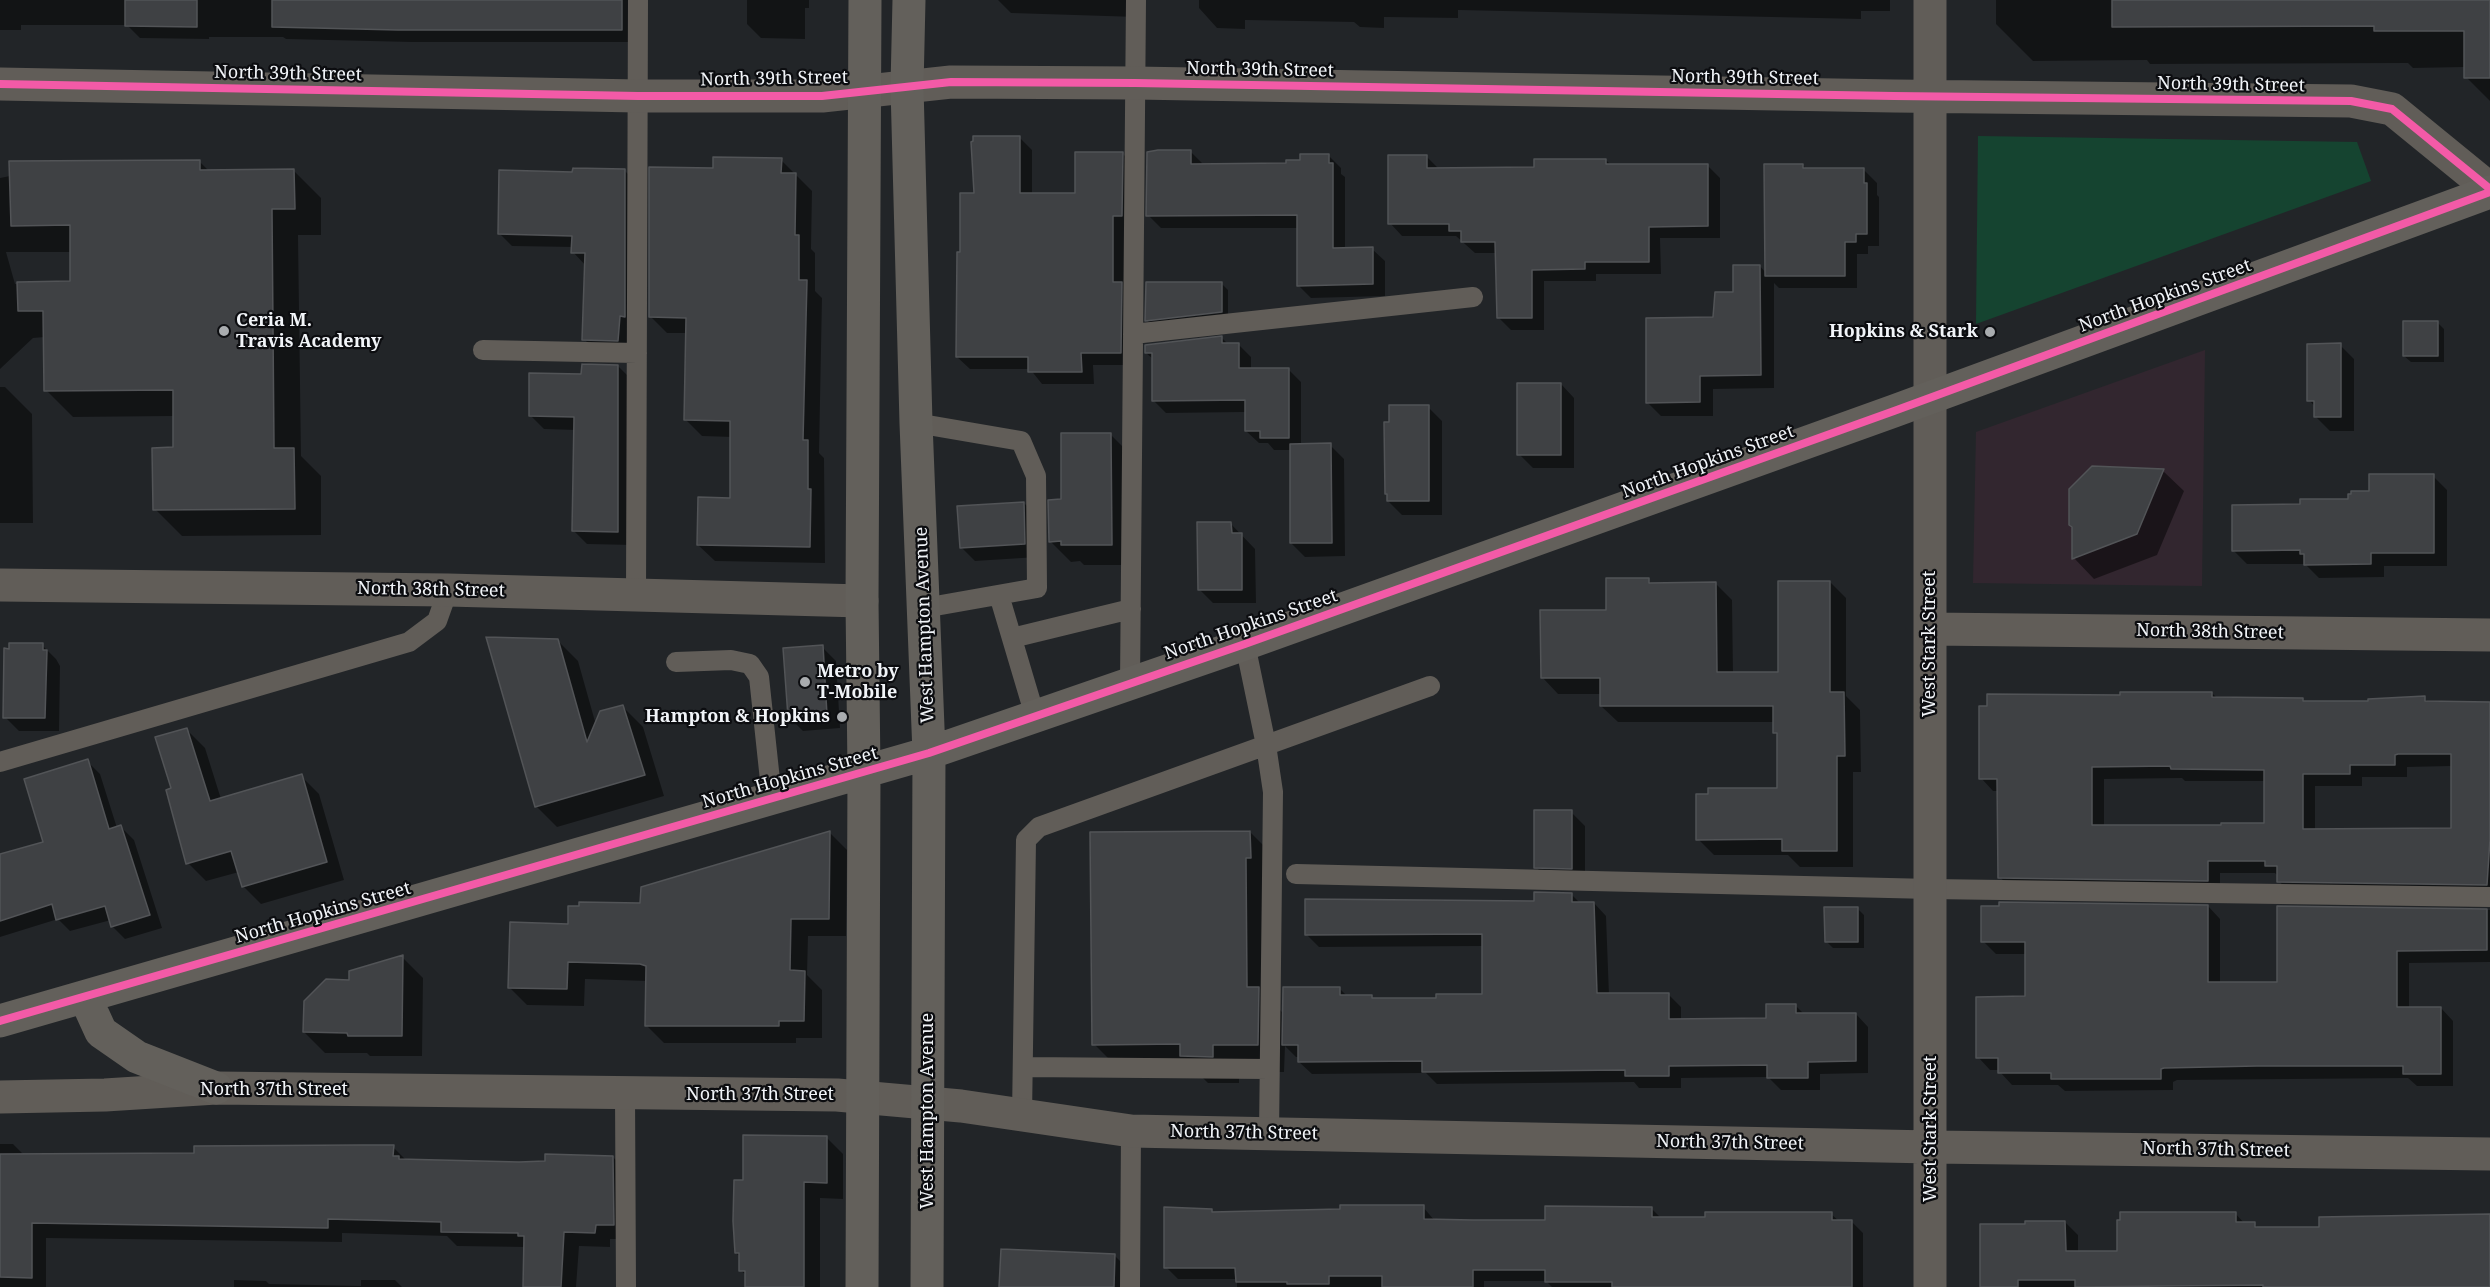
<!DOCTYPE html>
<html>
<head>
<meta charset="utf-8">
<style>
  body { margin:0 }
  canvas { display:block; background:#222528 }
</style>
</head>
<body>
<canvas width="2490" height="1287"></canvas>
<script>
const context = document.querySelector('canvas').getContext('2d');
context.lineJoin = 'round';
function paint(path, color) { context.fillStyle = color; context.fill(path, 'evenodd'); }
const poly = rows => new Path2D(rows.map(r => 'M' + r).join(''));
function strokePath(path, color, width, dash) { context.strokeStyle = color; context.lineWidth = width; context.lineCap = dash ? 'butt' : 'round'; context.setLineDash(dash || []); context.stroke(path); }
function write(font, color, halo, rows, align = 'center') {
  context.font = font + ' "Noto Serif",serif'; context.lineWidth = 4.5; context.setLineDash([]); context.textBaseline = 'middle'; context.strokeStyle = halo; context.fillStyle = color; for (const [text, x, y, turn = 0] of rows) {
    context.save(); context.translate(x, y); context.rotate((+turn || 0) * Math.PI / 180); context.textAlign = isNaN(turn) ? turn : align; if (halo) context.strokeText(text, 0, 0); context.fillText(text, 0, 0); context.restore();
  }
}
const commercial = poly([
  [2205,350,2202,586,1973,583,1976,432]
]);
const green = poly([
  [1978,136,2357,142,2371,181,1976,324]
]);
const shadow = poly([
  [0,0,634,0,634,42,411,42,286,39,283,37,209,37,209,39,140,38,127,25,21,25,21,30,0,30],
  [747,0,809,0,809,8,805,8,805,39,761,38,747,24],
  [998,0,1137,0,1137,17,1011,13],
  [1199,0,1890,0,1890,11,1861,11,1861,19,1458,10,1458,18,1384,17,1384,28,1360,27,1354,22,1245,20,1245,29,1217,28,1199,8],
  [1996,0,2490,0,2490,101,2466,77,2466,67,2413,68,2408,63,2150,64,2147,60,2033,61,1996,24],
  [1019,137,1032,150,1032,194,1077,195,1122,153,1135,166,1133,365,1093,365,1094,384,1042,384,1030,369,970,369,957,357,962,253,976,194],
  [1190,151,1203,164,1287,165,1328,155,1341,168,1341,174,1345,177,1345,249,1372,249,1385,261,1385,296,1311,298,1298,285,1298,228,1161,228,1148,215],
  [1426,156,1439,169,1536,168,1606,160,1611,165,1707,165,1720,178,1720,238,1660,238,1661,274,1596,274,1596,281,1544,281,1544,330,1511,330,1499,318,1497,253,1475,253,1456,236,1402,236,1390,223],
  [781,160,812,191,811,249,815,253,815,291,822,298,819,453,824,458,825,563,715,561,698,545,732,499,732,437,702,436,686,420,688,333,667,333,650,316,714,170],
  [200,162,209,171,294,171,321,198,321,235,298,235,301,456,321,476,321,535,182,536,155,509,174,449,174,416,73,417,46,390,45,337,33,338,0,369,0,178,10,176],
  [6,252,71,252,71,283,15,284],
  [1803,165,1807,170,1864,170,1877,183,1877,195,1879,197,1879,246,1868,246,1868,254,1857,254,1857,288,1779,288,1774,283,1774,388,1713,389,1713,416,1661,416,1647,402,1735,293,1760,266,1766,273],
  [625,171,638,184,630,353,597,352,584,339,586,266,573,252,573,247,512,246,499,233,574,174],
  [1222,284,1228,290,1228,318,1153,327,1147,320],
  [2437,322,2444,329,2444,362,2411,362,2404,356],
  [1222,338,1228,344,1238,344,1251,357,1251,370,1288,369,1301,382,1301,445,1330,445,1344,459,1345,556,1305,557,1291,543,1291,450,1274,450,1268,443,1259,443,1246,431,1246,412,1166,413,1153,400,1153,359,1146,353],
  [2340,345,2354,359,2354,431,2330,431,2316,417,2316,408,2309,400],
  [618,366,632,380,632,545,587,544,573,530,576,430,544,429,530,415,583,376],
  [1561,384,1574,398,1574,468,1533,468,1519,454],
  [0,387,5,387,32,414,33,523,0,523],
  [1428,407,1442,421,1442,515,1402,515,1388,501],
  [1110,434,1131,455,1132,565,1084,565,1080,561,1071,562,1050,541,1063,501],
  [2163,471,2184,491,2157,555,2094,579,2074,558],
  [2433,476,2447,490,2447,566,2384,566,2384,577,2319,578,2305,564,2247,564,2233,550,2302,506,2350,500,2370,492],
  [1024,503,1038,517,1038,557,975,561,961,547],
  [1230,523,1255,549,1256,603,1213,603,1199,589],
  [1648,580,1652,584,1716,584,1732,600,1733,674,1779,674,1830,582,1846,598,1846,696,1860,710,1861,772,1853,772,1853,867,1800,867,1788,855,1714,855,1698,839,1779,790,1778,736,1775,733,1775,722,1618,722,1601,706,1601,694,1558,694,1542,677,1607,611],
  [557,640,578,661,596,725,622,706,643,727,664,796,557,827,536,806],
  [42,645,56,659,60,666,59,731,19,731,5,717],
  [822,647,836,661,840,728,803,731,789,717],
  [2212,693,2217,698,2302,700,2305,703,2369,703,2424,698,2429,703,2490,704,2490,897,2291,894,2279,881,2279,877,2275,873,2220,873,2220,893,2012,890,2000,877,1998,791,1993,791,1981,778,2122,696],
  [2452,766,2452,830,2315,831,2315,786,2362,786,2362,777,2407,777,2407,767],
  [2182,778,2185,781,2266,781,2266,825,2222,827,2104,826,2104,779],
  [187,730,205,748,221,799,301,776,319,794,344,880,261,904,243,886,239,872,206,881,188,863,173,789],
  [87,761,100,774,117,828,121,827,134,840,162,928,125,939,112,926,111,920,70,931,58,919,0,937,0,858,44,843],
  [1571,812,1585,826,1585,882,1550,881,1536,867],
  [829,832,847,850,846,936,808,936,807,975,822,990,822,1038,796,1038,796,1043,664,1043,646,1025,647,981,585,979,584,1006,527,1005,510,988,569,925,642,905],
  [1250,832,1277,859,1274,1004,1284,1014,1339,988,1347,996,1371,996,1374,999,1437,999,1484,996,1484,946,1319,947,1307,935,1536,902,1571,894,1580,903,1594,903,1606,916,1609,995,1668,994,1681,1007,1681,1020,1768,1019,1795,1005,1805,1015,1856,1014,1868,1027,1868,1073,1820,1074,1820,1090,1781,1090,1768,1077,1681,1078,1681,1088,1639,1088,1634,1082,1437,1084,1426,1073,1312,1074,1299,1062,1299,1057,1296,1057,1285,1046,1284,1072,1239,1072,1239,1083,1208,1083,1196,1071,1121,1071,1094,1044],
  [2208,906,2220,919,2220,983,2279,983,2279,907,2490,910,2490,962,2409,963,2409,1008,2441,1008,2453,1021,2453,1086,2417,1086,2408,1078,2177,1080,2173,1082,2173,1090,2065,1091,2058,1085,2012,1085,2000,1072,2000,1070,1990,1070,1978,1057,2027,998,2027,954,1996,954,1983,941],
  [1857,908,1864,915,1864,948,1833,948,1826,941],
  [402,957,423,978,422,1056,370,1056,367,1053,325,1053,304,1032,350,981],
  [827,1138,843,1154,843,1199,820,1198,820,1287,747,1287,747,1276,740,1270,740,1257,736,1253,744,1181],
  [0,1144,13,1144,24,1155,195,1155,393,1147,407,1161,519,1163,613,1157,627,1172,628,1239,610,1239,610,1247,579,1246,576,1287,525,1287,525,1247,457,1246,447,1236,342,1233,342,1242,46,1238,46,1287,0,1287],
  [1423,1207,1435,1221,1546,1221,1651,1208,1662,1219,1831,1214,1839,1221,1851,1221,1863,1233,1863,1287,1552,1287,1546,1281,1484,1281,1484,1287,1237,1287,1237,1279,1178,1279,1166,1267,1211,1210,1215,1214],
  [2235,1213,2245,1224,2254,1224,2260,1229,2320,1229,2490,1216,2490,1287,1981,1287,2026,1226,2065,1222,2078,1235,2078,1252,2119,1252],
  [1114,1255,1130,1271,1130,1287,1001,1287],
  [234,1280,266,1281,269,1284,361,1286,361,1280,395,1280,402,1287,234,1287]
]);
const building = poly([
  [125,0,197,0,197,27,125,26,125,0],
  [272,0,622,0,622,30,398,30,272,27,272,0],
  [2112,0,2490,0,2490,78,2464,78,2464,31,2374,31,2374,26,2112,27,2112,0],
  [973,136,1020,136,1020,193,1075,193,1075,152,1123,152,1122,216,1113,216,1113,282,1122,282,1121,353,1081,353,1082,372,1028,372,1028,357,956,357,957,252,960,252,960,193,974,193,971,142,973,141,973,136],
  [1158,150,1191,150,1191,164,1286,163,1286,160,1300,160,1300,154,1329,154,1329,163,1333,163,1333,248,1373,247,1373,284,1297,286,1297,215,1146,216,1147,152,1158,150],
  [1388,155,1427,155,1427,168,1534,167,1534,159,1606,159,1606,164,1708,164,1708,226,1649,227,1649,262,1585,262,1585,269,1532,270,1532,318,1497,318,1495,242,1461,242,1461,231,1449,231,1449,224,1388,224,1388,155],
  [713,157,782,158,781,173,796,173,795,235,799,235,799,280,807,280,803,440,808,440,808,489,811,489,810,547,697,545,698,497,730,498,730,421,684,420,686,318,649,317,649,167,713,168,713,157],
  [200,160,200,170,294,169,295,209,272,209,274,448,294,448,295,509,153,510,152,448,173,447,173,390,44,391,43,311,18,311,17,282,70,281,70,225,11,226,9,161,200,160],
  [1764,164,1803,164,1803,168,1864,168,1864,183,1867,183,1867,234,1856,234,1856,242,1845,242,1845,276,1765,276,1764,164],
  [573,168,625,169,625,317,620,316,618,341,582,340,585,253,571,253,572,236,498,234,499,170,572,172,573,168],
  [1733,265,1760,265,1761,375,1700,376,1700,402,1646,403,1646,318,1713,317,1715,292,1733,292,1733,265],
  [1146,282,1222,282,1222,312,1145,321,1146,282],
  [2403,321,2438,321,2438,356,2403,356,2403,321],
  [1222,336,1222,343,1239,343,1239,368,1289,368,1289,438,1260,438,1260,431,1245,431,1245,400,1152,401,1152,353,1145,353,1145,345,1222,336],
  [2341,343,2341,417,2314,417,2314,401,2307,401,2307,344,2341,343],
  [582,364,618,365,618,532,572,531,574,417,529,416,529,373,581,374,582,364],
  [1517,383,1561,383,1561,455,1517,455,1517,383],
  [1389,405,1429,405,1429,501,1387,501,1387,494,1385,494,1384,422,1389,422,1389,405],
  [1061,433,1111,433,1112,545,1061,545,1061,541,1049,542,1048,500,1061,499,1061,433],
  [1331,443,1332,543,1290,543,1290,444,1331,443],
  [2092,466,2164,469,2137,534,2072,559,2072,527,2069,525,2069,489,2092,466],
  [2369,474,2434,474,2434,553,2371,553,2371,564,2304,565,2304,554,2300,554,2300,550,2232,551,2232,505,2300,504,2300,499,2348,499,2348,494,2351,494,2351,491,2369,491,2369,474],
  [1024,502,1025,544,960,548,957,506,1024,502],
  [1197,522,1231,522,1232,533,1242,533,1242,590,1198,590,1197,522],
  [1606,578,1649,578,1649,583,1716,582,1717,672,1778,672,1778,581,1830,581,1830,692,1844,692,1845,756,1837,756,1837,851,1782,851,1782,839,1696,840,1696,794,1708,794,1708,788,1777,788,1777,733,1773,733,1773,706,1600,706,1600,678,1541,678,1540,610,1606,610,1606,578],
  [486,637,558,639,587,742,600,711,623,705,645,775,535,807,486,637],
  [9,643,43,643,43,650,47,650,45,718,3,718,4,648,9,649,9,643],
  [823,645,827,715,788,717,783,648,823,645],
  [2120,692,2212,692,2212,697,2303,698,2303,701,2368,701,2368,699,2425,696,2425,701,2490,702,2490,839,2487,885,2277,882,2277,866,2265,866,2265,861,2208,861,2208,881,1998,878,1997,779,1979,779,1979,706,1987,706,1987,694,2120,695,2120,692],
  [2451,754,2451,828,2303,829,2303,774,2350,774,2350,765,2395,765,2395,755,2398,754,2451,754],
  [2170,766,2171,769,2264,770,2264,823,2221,823,2221,825,2092,825,2092,767,2170,766],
  [187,728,210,801,302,774,327,862,242,887,231,851,186,864,166,790,171,788,155,737,187,728],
  [88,759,109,829,121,825,150,915,111,927,105,906,56,920,52,904,0,921,0,854,43,842,24,779,88,759],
  [1534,810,1572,810,1572,869,1534,868,1534,810],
  [830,831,829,919,791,919,790,970,805,971,804,1021,779,1021,779,1026,645,1026,646,966,640,964,568,962,567,989,508,988,510,922,568,924,568,906,579,906,579,902,640,903,641,887,830,831],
  [1250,831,1251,858,1246,858,1247,987,1259,987,1258,1045,1213,1045,1213,1057,1180,1056,1180,1044,1092,1045,1090,832,1250,831],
  [1534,892,1572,893,1572,902,1594,902,1597,993,1669,993,1669,1019,1766,1018,1766,1004,1796,1004,1796,1013,1856,1013,1856,1061,1808,1062,1808,1078,1767,1078,1767,1065,1669,1066,1669,1076,1625,1076,1625,1070,1422,1072,1422,1061,1298,1062,1298,1045,1282,1045,1283,987,1340,987,1340,995,1372,995,1372,998,1436,998,1436,994,1482,994,1482,934,1305,935,1305,899,1534,901,1534,892],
  [1999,902,2208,905,2208,982,2277,982,2277,906,2487,909,2487,950,2397,951,2397,1007,2441,1007,2441,1074,2403,1074,2403,1066,2257,1066,2164,1068,2161,1069,2161,1079,2051,1079,2051,1073,1998,1073,1998,1058,1976,1058,1976,997,2025,996,2025,942,1981,942,1981,906,1999,906,1999,902],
  [1824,907,1858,907,1858,942,1825,942,1824,907],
  [403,955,402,1036,348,1036,347,1033,303,1032,304,1001,326,979,349,980,349,971,403,955],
  [743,1135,827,1136,827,1183,804,1182,804,1287,745,1287,745,1271,739,1271,739,1253,735,1253,733,1221,734,1180,743,1180,743,1135],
  [362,1145,394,1145,393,1156,399,1156,399,1159,519,1162,545,1161,545,1154,613,1156,614,1225,596,1225,595,1233,564,1232,561,1287,523,1287,524,1236,518,1236,518,1233,441,1232,441,1222,328,1219,328,1228,32,1223,32,1278,0,1277,0,1154,194,1153,194,1146,362,1145],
  [1340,1205,1424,1205,1424,1219,1473,1220,1545,1220,1545,1206,1652,1207,1652,1217,1705,1217,1705,1212,1832,1212,1832,1220,1852,1220,1852,1287,1612,1287,1612,1282,1545,1282,1545,1270,1473,1270,1473,1287,1382,1287,1382,1276,1329,1276,1329,1284,1287,1284,1287,1282,1236,1282,1235,1268,1164,1268,1164,1207,1212,1209,1212,1212,1340,1209,1340,1205],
  [2120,1212,2236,1212,2236,1222,2255,1222,2255,1227,2319,1227,2319,1217,2490,1214,2490,1287,2263,1287,2263,1285,2075,1287,2075,1280,2018,1280,2018,1287,1980,1287,1980,1224,2025,1224,2025,1221,2065,1221,2066,1251,2117,1251,2117,1220,2120,1220,2120,1212],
  [1001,1249,1115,1254,1114,1287,999,1287,1001,1249]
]);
const service = poly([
  [1133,334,1473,297],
  [483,350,637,353],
  [916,423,1021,441,1036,476,1037,588,924,608],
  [636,595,638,0],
  [999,595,1035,716],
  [1012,638,1131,609],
  [1245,644,1266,745,1273,792,1269,1134],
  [676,662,731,660,750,664,759,677,772,799],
  [1130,683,1136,0],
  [0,762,409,642,437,621,448,590],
  [1296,874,1931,889,2490,897],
  [1023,1067,1269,1069],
  [625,1094,626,1287],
  [1022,1116,1026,840,1039,827,1430,686],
  [1130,1287,1131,1131]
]);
const minor = poly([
  [1930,0,1930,1287],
  [0,84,638,96,822,96,951,82,1135,83,1894,96,2351,101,2392,109,2490,189],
  [0,585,448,590,862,601],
  [1930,629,2490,635],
  [0,1097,105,1095,216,1088,837,1095,961,1106,1131,1131,1932,1147,2490,1154]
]);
const secondary = poly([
  [909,0,907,87,916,423,929,753,927,1287],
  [85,997,101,1032,137,1057,216,1088],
  [0,1021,929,753,1245,644,1894,411,2490,192],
  [862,1287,864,772,862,601,865,0]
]);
const cycleway = poly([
  [0,84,638,96,822,96,951,82,1135,83,1894,96,2351,101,2392,109,2490,189],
  [0,1021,929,753,1245,644,1894,411,2490,192]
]);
const markers = [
  [224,331,6,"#a9acaf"],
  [1990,332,6,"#a9acaf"],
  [805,682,6,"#a9acaf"],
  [842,717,6,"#a9acaf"]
];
const streetNames = [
  ["North 39th Street",1260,70,1],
  ["North 39th Street",288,74,1],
  ["North 39th Street",1745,78,1],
  ["North 39th Street",774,79,-1],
  ["North 39th Street",2231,85,1],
  ["North Hopkins Street",2165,296,-20],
  ["North Hopkins Street",1708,462,-20],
  ["North 38th Street",431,590,1],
  ["West Hampton Avenue",925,625,-92],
  ["North Hopkins Street",1251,625,-19],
  ["North 38th Street",2210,632,1],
  ["West Stark Street",1930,644,-90],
  ["North Hopkins Street",790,778,-16],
  ["North Hopkins Street",323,913,-16],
  ["North 37th Street",274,1090],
  ["North 37th Street",760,1095],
  ["West Hampton Avenue",928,1111,-90],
  ["West Stark Street",1931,1129,-90],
  ["North 37th Street",1244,1133,1],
  ["North 37th Street",1730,1143,1],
  ["North 37th Street",2216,1150,1]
];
const poiNames = [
  ["Ceria M.",236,321],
  ["Travis Academy",236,342],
  ["Hopkins & Stark",1978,332,"right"],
  ["Metro by",817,672],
  ["T-Mobile",817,693],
  ["Hampton & Hopkins",830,717,"right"]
];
paint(commercial, '#32262f');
paint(green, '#154430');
paint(shadow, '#0007');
paint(building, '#3f4144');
strokePath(building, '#525457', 1.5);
strokePath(service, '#615d58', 20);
strokePath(minor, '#615d58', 33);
strokePath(secondary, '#63605b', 33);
strokePath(cycleway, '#f35aa7', 8);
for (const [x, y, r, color] of markers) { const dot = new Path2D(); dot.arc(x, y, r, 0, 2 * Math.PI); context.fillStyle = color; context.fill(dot); strokePath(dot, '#0c0d10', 2); }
write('18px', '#f1f4f8', '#0c0d10', streetNames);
write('bold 18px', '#f1f4f8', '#0c0d10', poiNames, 'left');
</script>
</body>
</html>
